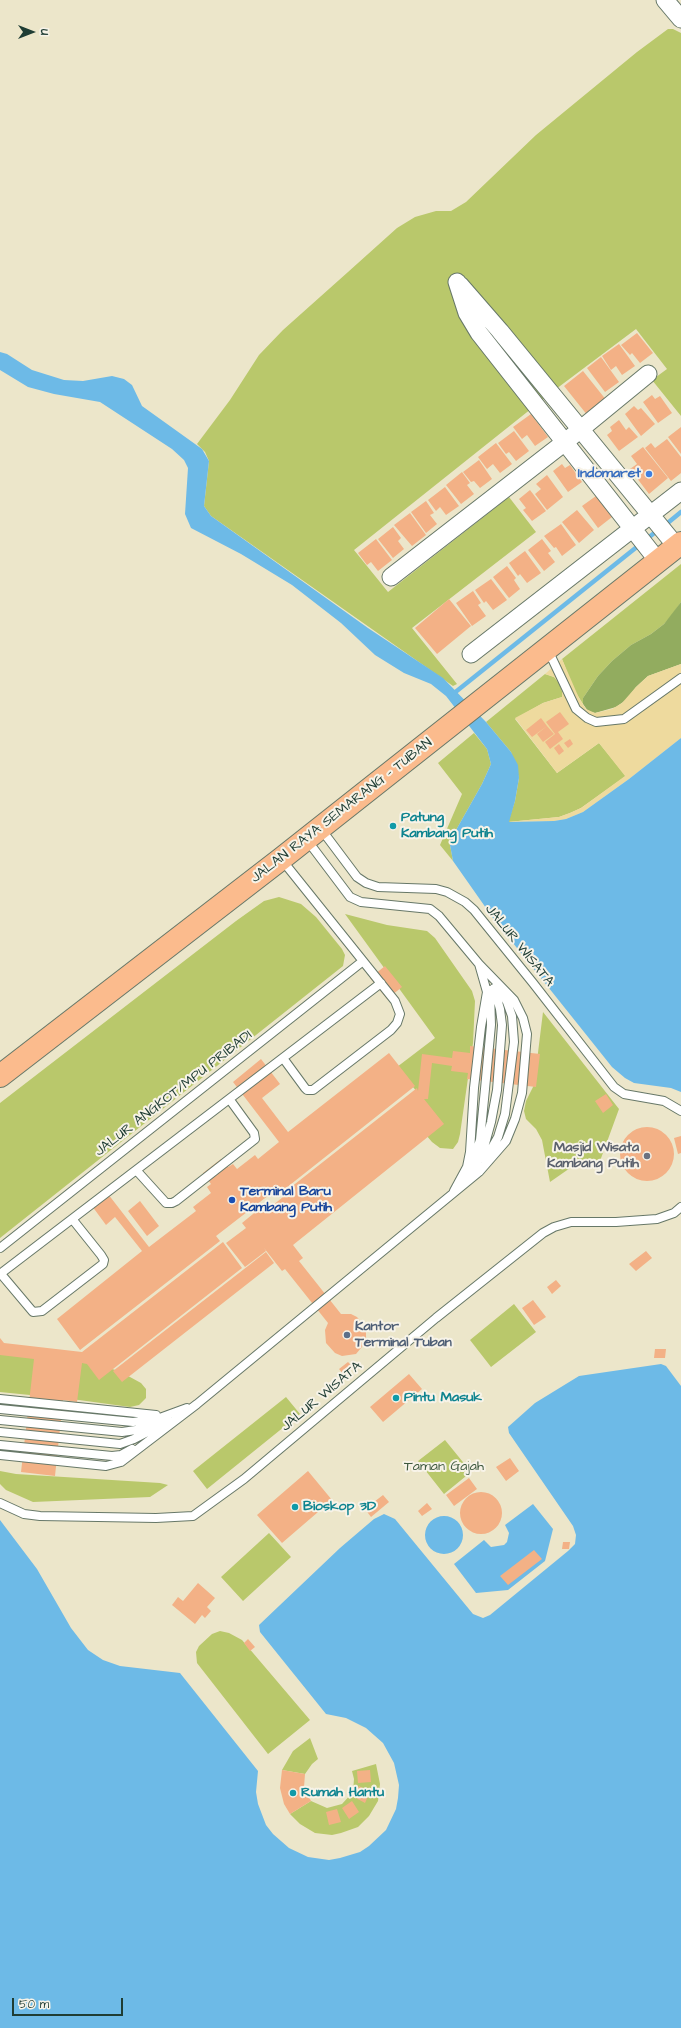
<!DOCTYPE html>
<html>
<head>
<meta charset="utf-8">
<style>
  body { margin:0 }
  #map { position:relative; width:681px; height:2028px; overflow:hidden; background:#ece6ca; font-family:"Architects Daughter",sans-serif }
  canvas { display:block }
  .north { position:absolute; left:12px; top:12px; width:40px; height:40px; -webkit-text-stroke:3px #f7f3e8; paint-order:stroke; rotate:90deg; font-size:11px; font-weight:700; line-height:16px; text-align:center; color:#1f3d34 }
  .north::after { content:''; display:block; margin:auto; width:14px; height:18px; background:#1f3d34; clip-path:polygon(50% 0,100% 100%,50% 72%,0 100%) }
  .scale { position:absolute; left:12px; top:1998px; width:111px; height:18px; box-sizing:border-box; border:2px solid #1f3d34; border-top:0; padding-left:5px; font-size:12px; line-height:14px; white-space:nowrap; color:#1f3d34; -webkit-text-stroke:3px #f7f3e8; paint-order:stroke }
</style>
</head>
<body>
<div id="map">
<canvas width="681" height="2028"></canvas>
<div class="north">U</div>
<div class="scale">50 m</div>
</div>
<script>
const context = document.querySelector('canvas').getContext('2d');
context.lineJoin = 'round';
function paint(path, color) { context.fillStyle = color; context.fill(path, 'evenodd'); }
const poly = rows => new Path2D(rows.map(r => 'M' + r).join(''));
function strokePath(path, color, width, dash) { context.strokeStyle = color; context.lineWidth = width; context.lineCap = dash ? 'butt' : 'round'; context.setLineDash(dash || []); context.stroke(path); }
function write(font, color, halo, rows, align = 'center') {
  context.font = font + ' "Architects Daughter",sans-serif'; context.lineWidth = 4; context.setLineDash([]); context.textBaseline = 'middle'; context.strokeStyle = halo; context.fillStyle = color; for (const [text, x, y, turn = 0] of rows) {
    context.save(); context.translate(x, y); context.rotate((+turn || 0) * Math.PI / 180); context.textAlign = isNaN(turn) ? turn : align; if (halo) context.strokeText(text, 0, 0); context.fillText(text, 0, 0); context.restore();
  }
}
const green = poly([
  [668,29,673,29,681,33,681,416,652,380,667,369,636,329,556,389,354,550,388,592,509,497,536,532,412,628,457,684,453,686,211,516,204,506,209,461,205,452,197,444,230,400,259,355,283,330,348,272,397,228,415,217,436,211,451,211,466,202,536,135,637,52],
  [681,564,681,602,672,615,664,624,651,634,631,645,612,661,598,676,583,698,583,704,573,688,562,659],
  [545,674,554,677,559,683,562,691,562,697,543,703,515,719,557,773,599,743,626,776,581,808,570,813,559,817,508,822,515,801,519,778,511,752,486,722],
  [474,733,487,749,491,764,482,784,451,839,450,845,453,861,440,845,462,794,438,763],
  [279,897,301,904,316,917,342,949,345,955,343,966,0,1238,0,1103,236,921,264,901],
  [345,914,387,925,427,931,435,938,472,991,475,1001,473,1043,460,1134,458,1142,453,1149,440,1148,432,1142,426,1135,441,1122,397,1067,435,1038],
  [543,1012,619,1109,600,1161,580,1163,573,1166,550,1182,542,1140,536,1129,526,1119,524,1111,526,1101,534,1085],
  [514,1304,536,1332,491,1367,470,1340],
  [0,1344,91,1363,119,1371,141,1383,146,1389,146,1398,139,1405,130,1407,79,1400,0,1392],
  [286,1397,300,1414,207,1489,193,1471],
  [445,1440,471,1472,444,1494,418,1461],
  [0,1471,16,1474,160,1483,168,1485,150,1497,33,1502,6,1490,0,1484],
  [269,1533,291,1557,243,1601,221,1577],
  [220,1631,229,1633,242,1640,310,1720,268,1754,197,1663,196,1652,199,1646,212,1634],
  [310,1738,318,1759,312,1764,305,1774,282,1770,293,1751],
  [376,1764,380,1784,378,1801,369,1816,358,1827,341,1833,332,1835,315,1833,300,1824,290,1814,311,1801,327,1808,342,1804,353,1792,354,1779,352,1771]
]);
const forest = poly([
  [681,602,681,664,648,676,636,687,626,700,616,707,595,713,588,711,583,704,583,698,598,676,612,661,631,645,651,634,664,624]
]);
const sand = poly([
  [562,659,579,698,586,709,595,713,612,709,622,703,636,687,648,676,681,664,681,738,629,779,583,812,566,819,554,821,508,822,559,817,570,813,581,808,625,776,599,743,557,773,515,718,543,703,562,697,562,691,559,683,554,677,545,674]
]);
const water = poly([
  [0,352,7,354,32,370,64,380,83,381,112,376,124,379,132,385,142,406,202,449,209,461,204,506,211,516,368,628,443,678,486,722,511,752,518,765,519,778,515,801,509,822,554,821,566,819,583,812,629,779,681,738,681,1092,671,1088,634,1083,625,1078,612,1067,493,918,453,861,450,845,451,839,482,784,491,764,487,749,446,696,431,684,404,673,375,655,341,623,292,585,241,554,191,528,185,514,188,468,184,460,172,449,100,402,54,394,28,387,0,370],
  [661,1364,666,1366,681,1386,681,2028,0,2028,0,1520,37,1569,71,1628,88,1650,103,1660,120,1666,180,1673,258,1771,256,1792,258,1804,266,1825,273,1834,289,1848,308,1857,329,1860,340,1858,360,1852,369,1846,386,1830,396,1809,398,1798,399,1785,394,1763,383,1743,366,1728,346,1718,326,1714,260,1632,259,1625,340,1548,374,1519,384,1514,395,1519,473,1614,483,1618,490,1615,568,1551,575,1544,576,1535,573,1526,509,1433,508,1427,535,1403,579,1376],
  [533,1504,553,1529,545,1561,508,1590,476,1593,454,1564,484,1540,491,1547,504,1545,507,1542,509,1533,505,1525],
  '425 1535a19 19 0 1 1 38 0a19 19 0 1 1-38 0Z'
]);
const stream = poly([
  [664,526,681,512],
  [453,694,658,530]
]);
const building = poly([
  [637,333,653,353,640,363,632,353,630,355,621,345],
  [619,344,635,366,622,375,616,366,611,370,602,356],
  [601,357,619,382,605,392,587,368],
  [583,371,607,401,588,416,564,386],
  [652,395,655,399,660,396,672,413,658,423,643,402],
  [634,406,638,410,641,408,655,424,641,436,625,414],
  [531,414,548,437,535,446,527,435,522,439,513,427],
  [619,420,626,430,629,427,638,437,619,451,607,435,612,431,610,427],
  [681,427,681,454,668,437],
  [514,431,529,451,516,461,509,452,506,454,498,443],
  [667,439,681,457,681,473,671,481,645,448,651,443,655,448],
  [496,443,512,464,500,473,493,464,487,469,478,457],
  [643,447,668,478,649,494,630,469,637,464,631,456],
  [479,460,492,479,480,488,474,481,471,482,463,472],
  [562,464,565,468,570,465,582,482,568,492,553,471],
  [462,472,470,483,467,485,474,494,461,504,446,485],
  [547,475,563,497,547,510,535,494,541,489,536,484],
  [445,487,459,506,446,515,440,507,436,511,428,500],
  [530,490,546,511,532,521,523,510,526,508,519,499],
  [596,496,612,517,598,528,582,506],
  [426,501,434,513,430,515,437,524,426,533,411,512],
  [577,510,594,530,579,543,562,522],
  [410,513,426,535,412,546,394,525],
  [561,524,576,545,562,556,556,547,554,548,544,536],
  [393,527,401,538,398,541,404,549,393,558,378,539],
  [376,539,392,560,378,571,371,562,367,565,358,553],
  [542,539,551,551,548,553,555,562,544,571,528,550],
  [525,551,541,573,527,583,520,574,518,576,509,563],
  [507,566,516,578,514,580,520,589,509,598,493,577],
  [491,579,507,600,493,610,486,601,484,603,475,590],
  [473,591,481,603,478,605,486,616,472,626,456,603],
  [449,599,471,626,437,654,415,628],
  [560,712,569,724,558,732,563,739,550,749,545,742,555,734,546,722],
  [541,718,547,726,532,737,526,730],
  [547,726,554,734,543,742,537,734],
  [570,739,573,744,568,748,564,743],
  [559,744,564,751,559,755,554,748],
  [385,966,402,987,387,999,370,978],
  [470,1046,540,1054,536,1087,467,1079,468,1073,451,1071,452,1066,432,1063,428,1099,424,1099,444,1124,293,1245,303,1258,299,1261,341,1314,351,1314,357,1317,366,1328,366,1342,356,1354,342,1356,335,1353,326,1343,325,1330,328,1323,285,1269,282,1271,264,1248,266,1251,245,1267,226,1243,246,1228,242,1223,264,1205,267,1210,283,1197,281,1195,417,1088,418,1091,422,1054,452,1058,453,1051,470,1053],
  [389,1053,415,1086,281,1192,278,1188,216,1236,220,1241,80,1350,57,1319,142,1251,115,1217,106,1225,92,1206,108,1194,149,1247,196,1211,193,1207,211,1193,207,1187,211,1184,203,1173,221,1159,228,1167,233,1164,237,1169,255,1155,258,1159,279,1142,233,1082,261,1059,280,1084,262,1098,288,1132],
  [606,1094,613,1105,603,1113,595,1101],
  '620 1154a27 27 0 1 1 54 0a27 27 0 1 1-54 0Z',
  [681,1136,681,1153,678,1154,674,1138],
  [140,1201,159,1226,147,1236,128,1211],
  [223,1242,242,1268,99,1380,87,1364,82,1363,77,1402,63,1400,55,1476,21,1472,34,1359,0,1355,0,1338,4,1343,82,1352],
  [646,1251,652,1258,636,1271,629,1264],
  [266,1252,274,1263,122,1382,113,1371],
  [556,1280,561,1286,552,1294,547,1287],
  [533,1300,546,1317,534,1325,522,1308],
  [655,1349,666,1349,665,1358,654,1358],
  [348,1362,353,1367,344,1375,339,1369],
  [409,1374,422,1389,383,1422,370,1407],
  [510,1458,519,1471,506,1481,496,1467],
  [308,1471,332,1500,282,1543,257,1515],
  [469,1478,477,1489,454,1506,446,1495],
  '460 1513a21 21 0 1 1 42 0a21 21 0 1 1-42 0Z',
  [383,1495,389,1502,371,1517,365,1509],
  [427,1503,432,1509,422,1516,418,1511],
  [563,1542,570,1542,569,1549,562,1549],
  [534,1550,542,1559,508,1585,500,1576],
  [198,1583,215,1598,207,1607,211,1611,205,1618,202,1615,195,1624,172,1605,178,1597,183,1601],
  [248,1639,255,1647,250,1651,244,1643],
  [282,1770,305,1774,304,1787,311,1801,290,1814,284,1804,280,1788],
  [370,1770,371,1782,358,1783,357,1771],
  [359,1786,370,1792,365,1803,354,1797],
  [352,1801,359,1812,349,1819,342,1808],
  [337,1809,341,1822,329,1825,326,1812]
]);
const lane = poly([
  [548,650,576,709,587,718,596,722,624,719,681,678],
  [321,829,357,877,366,883,378,887,436,889,447,892,465,902,474,910,533,983,614,1087,624,1094,664,1101,681,1111],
  [307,840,350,897,361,902,430,909,439,916,479,964,487,992,481,1027,474,1088,470,1152,467,1167,454,1191],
  [282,860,395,1001,400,1014,397,1023,391,1030,313,1090,307,1090,305,1088,283,1058],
  [485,1160,498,1137,505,1114,514,1042,512,1016,507,1002,497,986],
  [472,1163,480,1140,485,1089,491,1025,490,990],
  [137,1171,166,1203,172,1203,176,1201,255,1139,254,1133,230,1100],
  [464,1181,475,1167,483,1151,491,1122,497,1090,502,1025,500,1009,494,988],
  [0,1248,363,961],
  [0,1274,381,983],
  [1,1274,33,1312,42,1311,103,1264,104,1260,101,1255,73,1220],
  [0,1399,156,1415],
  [0,1409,133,1422,157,1419,187,1408],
  [0,1420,122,1432,136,1430,157,1423],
  [0,1432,120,1444,134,1439,169,1421],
  [0,1445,112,1456,121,1455,132,1449],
  [0,1455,106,1466,121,1462,197,1404,479,1172,506,1141,515,1119,522,1093,527,1034,523,1018,514,1000,479,964],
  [0,1503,24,1514,40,1516,156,1518,193,1516,244,1479,436,1318,543,1233,554,1227,571,1222,616,1222,657,1219,674,1213,681,1207]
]);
const street = poly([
  [665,0,681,19],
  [457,282,467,313,479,333,658,561],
  [460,285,500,331,677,547],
  [391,577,565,442,648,374],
  [471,654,681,491]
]);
const highway = poly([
  [0,1076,281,859,681,543]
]);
const markers = [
  [649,474,4,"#3f7fe0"],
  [393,826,4,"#0f9aa8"],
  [647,1156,4,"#6b7280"],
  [232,1200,4,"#1a4fb4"],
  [347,1335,4,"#5c6f8a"],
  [396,1398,4,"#0f9aa8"],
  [295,1507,4,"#0f9aa8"],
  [293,1793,4,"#0f9aa8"]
];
const shopNames = [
  ["Indomaret",641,474]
];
const streetNames = [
  ["JALAN RAYA SEMARANG - TUBAN",342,811,-38],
  ["JALUR WISATA",519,946,51],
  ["JALUR ANGKOT/MPU PRIBADI",174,1094,-38],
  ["JALUR WISATA",322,1397,-40]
];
const cultureNames = [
  ["Patung",401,818],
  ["Kambang Putih",401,834],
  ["Pintu Masuk",404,1398],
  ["Bioskop 3D",303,1507],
  ["Rumah Hantu",301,1793]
];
const worshipNames = [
  ["Masjid Wisata",639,1148],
  ["Kambang Putih",639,1164]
];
const transitNames = [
  ["Terminal Baru",240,1192],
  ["Kambang Putih",240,1208]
];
const serviceNames = [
  ["Kantor",355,1327],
  ["Terminal Tuban",355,1343]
];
const parkNames = [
  ["Taman Gajah",444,1467]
];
paint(green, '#b9c86b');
paint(forest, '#92ac5f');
paint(sand, '#eeda9e');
paint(water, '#6dbae7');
strokePath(stream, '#6dbae7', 4.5);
paint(building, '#f3b186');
strokePath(lane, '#677868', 10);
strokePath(street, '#677868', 19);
strokePath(highway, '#677868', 24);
strokePath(lane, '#fff', 8);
strokePath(street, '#fff', 17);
strokePath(highway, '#fbbb8d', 22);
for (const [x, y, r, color] of markers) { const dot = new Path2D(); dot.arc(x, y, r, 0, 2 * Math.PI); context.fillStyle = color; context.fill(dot); strokePath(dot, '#f7f3e8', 1.5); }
write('bold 14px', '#366cbe', '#f7f3e8', shopNames, 'right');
write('14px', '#1f3d34', '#f7f3e8', streetNames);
write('bold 14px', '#0d838f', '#f7f3e8', cultureNames, 'left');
write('bold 14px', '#5b616d', '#f7f3e8', worshipNames, 'right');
write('bold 14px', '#164399', '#f7f3e8', transitNames, 'left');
write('bold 14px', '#4e5e75', '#f7f3e8', serviceNames, 'left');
write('14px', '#3e593f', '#f7f3e8', parkNames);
</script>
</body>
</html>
